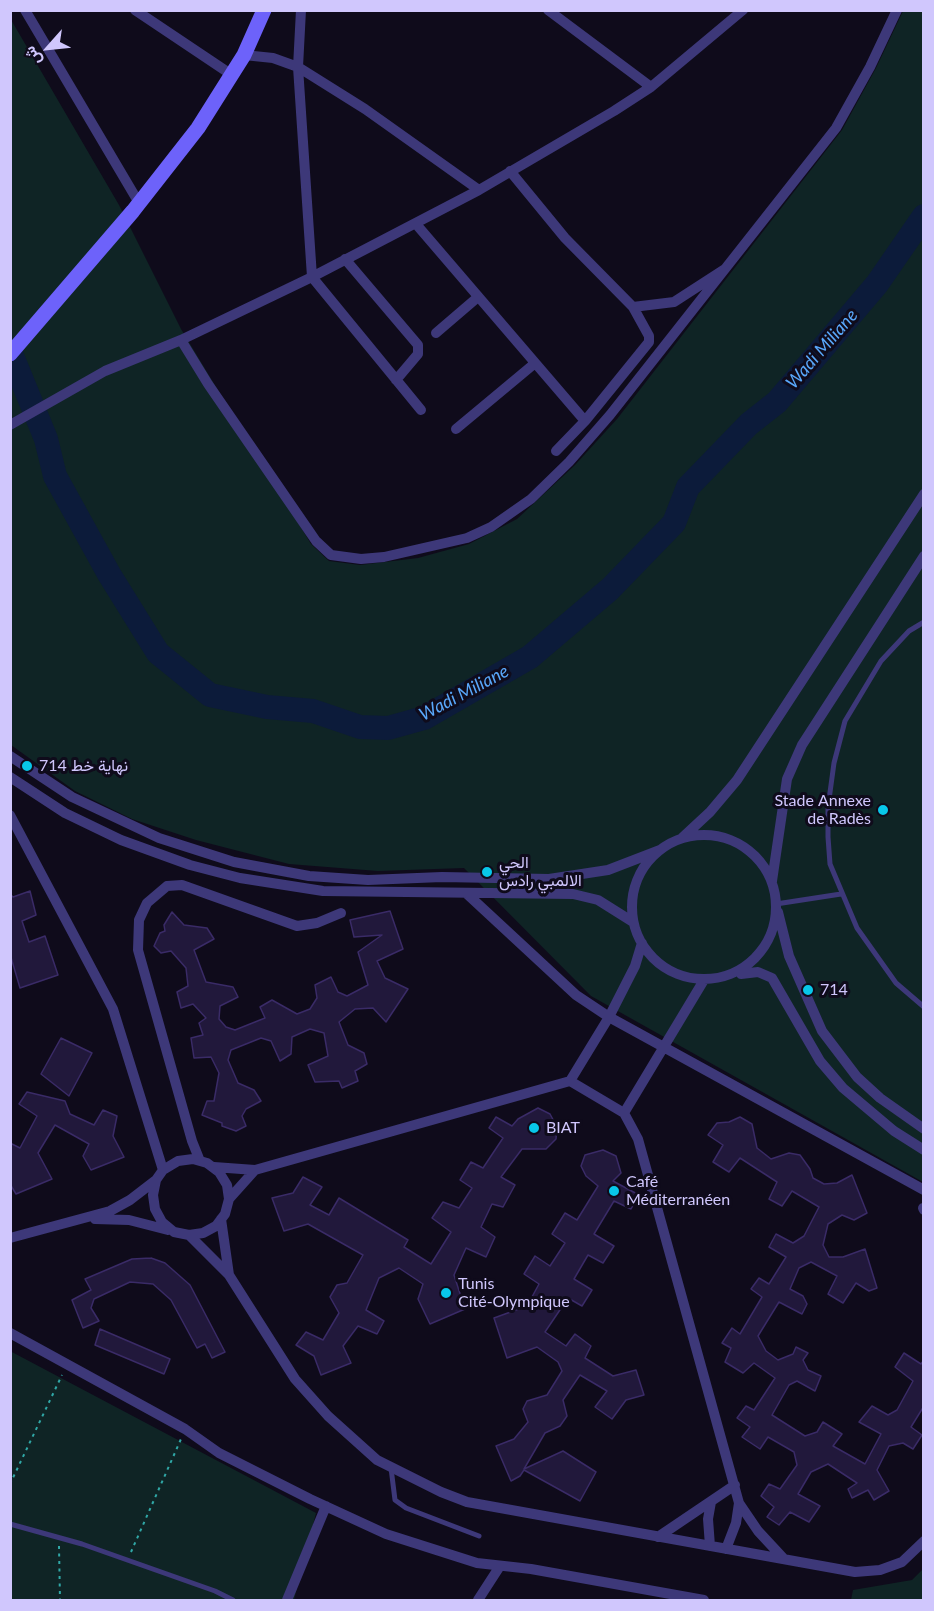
<!DOCTYPE html>
<html>
<head>
<meta charset="utf-8">
<style>
  body { margin:0 }
  #map { position:relative; width:934px; height:1611px; overflow:hidden; background:#0f0b1b; font-family:Lato,Vazirmatn,sans-serif }
  canvas { display:block }
  .frame { position:absolute; inset:0; border:12px solid #d0c7fd; pointer-events:none }
  .north { position:absolute; left:18px; top:18px; width:60px; height:60px; -webkit-text-stroke:4px #0f0b1b; paint-order:stroke; rotate:243deg; font-size:16px; font-weight:700; line-height:24px; text-align:center; color:#d0c7fd }
  .north::after { content:''; display:block; margin:auto; width:21px; height:27px; background:#d0c7fd; clip-path:polygon(50% 0,100% 100%,50% 72%,0 100%) }
</style>
</head>
<body>
<div id="map">
<canvas width="934" height="1611"></canvas>
<div class="frame"></div>
<div class="north">ش</div>
</div>
<script>
const context = document.querySelector('canvas').getContext('2d');
context.lineJoin = 'round';
function paint(path, color) { context.fillStyle = color; context.fill(path, 'evenodd'); }
const poly = rows => new Path2D(rows.map(r => 'M' + r).join(''));
function strokePath(path, color, width, dash) { context.strokeStyle = color; context.lineWidth = width; context.lineCap = dash ? 'butt' : 'round'; context.setLineDash(dash || []); context.stroke(path); }
function write(font, color, halo, rows, align = 'center') {
  context.font = font + ' Lato,Vazirmatn,sans-serif'; context.lineWidth = 6; context.setLineDash([]); context.textBaseline = 'middle'; context.strokeStyle = halo; context.fillStyle = color; for (const [text, x, y, turn = 0] of rows) {
    context.save(); context.translate(x, y); context.rotate((+turn || 0) * Math.PI / 180); context.textAlign = isNaN(turn) ? turn : align; if (halo) context.strokeText(text, 0, 0); context.fillText(text, 0, 0); context.restore();
  }
}
const green = poly([
  [903,11,923,11,923,1182,591,996,464,868,378,871,289,864,196,840,132,819,75,791,11,745,10,18,119,205,181,329,311,544,329,561,360,565,418,558,469,544,517,519,575,465,617,419,842,130,876,68],
  [10,1351,316,1513,294,1600,11,1600],
  [923,1569,923,1600,851,1600,853,1590,912,1580]
]);
const river = poly([
  [10,351,46,439,55,476,109,574,158,653,210,695,267,707,313,711,360,727,388,728,424,718,530,657,610,589,674,523,688,487,749,424,777,402,877,284,924,216]
]);
const building = poly([
  [30,891,36,915,22,921,29,942,45,936,58,975,20,988,10,954,10,894,13,897,30,891],
  [390,911,403,949,377,961,385,978,408,989,386,1022,373,1008,355,1009,339,1022,348,1045,364,1053,367,1064,355,1071,358,1081,342,1088,339,1081,315,1082,308,1065,328,1056,324,1033,310,1029,292,1037,291,1054,280,1061,271,1041,261,1038,231,1050,228,1060,238,1083,254,1090,261,1101,246,1109,242,1116,246,1126,236,1131,222,1126,222,1123,202,1115,207,1101,214,1101,219,1073,211,1057,194,1058,191,1038,203,1035,199,1023,206,1018,193,1004,181,1008,177,992,188,986,186,968,171,951,161,953,154,946,160,933,165,931,164,925,172,912,184,925,207,928,214,939,194,950,206,982,233,987,238,997,220,1006,219,1019,226,1027,235,1030,265,1018,260,1007,272,1000,297,1014,310,1009,317,998,315,985,331,977,338,992,347,996,368,985,358,952,382,935,354,937,350,920,390,911],
  [61,1038,92,1053,69,1096,41,1074,61,1038],
  [27,1092,65,1101,70,1114,94,1125,103,1110,117,1116,113,1136,124,1157,91,1170,83,1156,89,1144,55,1125,38,1153,52,1179,16,1194,10,1184,10,1143,20,1148,37,1116,19,1104,27,1092],
  [538,1108,550,1114,557,1127,556,1139,546,1149,522,1149,501,1177,515,1185,503,1207,492,1204,481,1227,495,1237,486,1257,466,1248,454,1275,465,1309,430,1324,418,1299,423,1284,399,1268,379,1278,366,1310,384,1321,377,1334,358,1326,343,1346,351,1363,321,1375,314,1356,296,1345,306,1332,323,1340,339,1313,330,1297,337,1285,347,1283,363,1255,308,1224,284,1231,272,1198,293,1193,303,1177,322,1187,310,1205,329,1215,339,1198,408,1240,404,1247,431,1264,451,1232,432,1218,443,1202,459,1208,472,1188,460,1180,471,1162,483,1168,503,1138,489,1128,496,1117,512,1126,518,1119,538,1108],
  [740,1117,752,1124,757,1148,771,1159,789,1153,800,1155,810,1169,813,1178,824,1184,837,1183,852,1175,867,1213,854,1220,842,1215,828,1224,823,1245,829,1257,843,1257,865,1249,877,1288,869,1291,856,1283,843,1303,828,1294,837,1276,811,1262,799,1268,790,1289,803,1296,807,1304,802,1314,779,1302,758,1336,766,1351,778,1360,793,1354,796,1347,808,1353,803,1360,808,1370,821,1376,815,1391,797,1381,789,1385,772,1415,805,1436,817,1432,823,1422,842,1434,833,1446,865,1464,881,1434,859,1422,872,1406,888,1415,897,1410,913,1381,895,1367,904,1353,921,1364,924,1360,924,1406,911,1427,922,1435,913,1449,903,1443,889,1446,877,1470,889,1491,874,1500,868,1490,852,1498,848,1489,857,1483,828,1464,811,1472,798,1494,820,1506,809,1522,790,1512,779,1525,767,1517,774,1507,761,1496,769,1484,780,1489,797,1465,794,1452,768,1437,760,1449,742,1437,750,1427,737,1418,746,1406,754,1410,775,1378,754,1363,743,1373,725,1362,731,1348,722,1343,732,1328,740,1334,762,1297,751,1289,759,1278,769,1284,786,1257,769,1247,776,1234,793,1243,804,1236,819,1207,792,1191,782,1206,769,1199,777,1182,740,1158,729,1172,713,1162,723,1145,708,1135,717,1123,729,1122,740,1117],
  [603,1150,616,1156,621,1173,613,1181,639,1195,631,1209,614,1201,594,1234,614,1246,603,1263,588,1255,574,1279,592,1290,582,1306,568,1298,545,1332,566,1346,575,1334,591,1346,585,1358,613,1376,636,1370,644,1395,626,1400,612,1419,595,1407,607,1391,580,1375,563,1400,567,1416,560,1426,545,1433,524,1469,563,1451,596,1472,580,1501,524,1470,520,1476,511,1481,496,1446,514,1439,528,1422,523,1409,527,1401,547,1395,562,1371,558,1362,537,1347,507,1358,494,1318,527,1306,539,1284,524,1274,535,1256,550,1266,565,1243,552,1234,565,1213,577,1220,598,1186,586,1176,581,1166,585,1155,603,1150],
  [151,1258,165,1263,190,1285,225,1352,212,1358,205,1344,197,1348,171,1300,153,1284,130,1282,94,1299,91,1308,99,1321,83,1328,72,1300,91,1290,85,1279,132,1259,151,1258],
  [100,1329,170,1359,164,1374,95,1345,100,1329]
]);
const path = poly([
  [10,1484,62,1375],
  [59,1546,60,1600],
  [131,1552,181,1439]
]);
const lane = poly([
  [924,622,909,631,881,661,845,721,834,763,828,807,828,837,830,864,857,928,896,983,924,1007],
  [776,904,841,894],
  [391,1468,395,1500,406,1508,479,1536],
  [10,1524,82,1544,215,1591,233,1600]
]);
const street = poly([
  [25,10,139,203],
  [135,10,232,75],
  [301,10,298,67,365,109,479,190],
  [548,10,651,87],
  [244,55,273,58,298,67,312,277,421,410],
  [510,171,565,238,633,307,649,336,649,342,585,421],
  [416,224,585,421,556,451],
  [345,259,418,345,418,354,396,380],
  [633,307,674,302,725,269],
  [436,333,478,297],
  [181,340,208,384,316,541,331,555,361,559,384,557,467,538,491,527,531,499,569,462,610,415,836,128,870,67,897,10],
  [10,425,105,371,181,340,312,277,479,190,614,111,651,87,743,10],
  [456,429,534,364],
  [10,756,72,797,159,838,234,862,309,876,368,880,442,877,549,879,608,870,660,850],
  [10,777,65,813,121,840,190,865,240,878,323,891,573,894,598,900,633,922],
  [10,815,113,1009,163,1170],
  '632 907a72 72 0 1 1 144 0a72 72 0 1 1-144 0Z',
  [682,838,710,812,737,780,924,494],
  [772,881,787,779,802,745,924,556],
  [466,893,576,995,609,1017,924,1190],
  [778,912,789,956,822,1031,857,1077,880,1098,924,1129],
  [741,974,758,972,772,978,820,1061,843,1088,894,1131,924,1150],
  [570,1081,609,1017,635,966,642,943],
  [624,1113,704,980],
  [200,1161,192,1141,138,950,139,920,147,903,167,886,182,885,297,926,317,923,341,913],
  [214,1167,255,1170,570,1081,624,1113,638,1139,739,1503,758,1531,784,1559],
  [229,1199,255,1170],
  [923,1208,924,1210],
  [95,1219,129,1220,168,1230],
  [221,1219,229,1275],
  [189,1235,203,1233,216,1226,225,1214,229,1199,227,1185,219,1172,207,1163,193,1159,178,1161,163,1170,156,1180,153,1195,155,1209,162,1222,174,1232,189,1235,229,1275,295,1379,328,1416,377,1460,441,1492,467,1502,855,1572,880,1570,902,1562,924,1541],
  [10,1238,110,1211,130,1200,156,1180],
  [10,1333,185,1429,219,1453,310,1499,386,1534,477,1563,531,1569,704,1600],
  [658,1537,735,1485],
  [710,1546,708,1519,711,1502],
  [726,1549,736,1523,739,1503],
  [287,1600,326,1506],
  [478,1600,500,1566]
]);
const secondary = poly([
  [10,354,133,211,198,128,244,55,264,10]
]);
const markers = [
  [27,766,6,"#08c7e9"],
  [883,810,6,"#08c7e9"],
  [487,872,6,"#08c7e9"],
  [808,990,6,"#08c7e9"],
  [534,1128,6,"#08c7e9"],
  [614,1191,6,"#08c7e9"],
  [446,1293,6,"#08c7e9"]
];
const poiNames = [
  ["نهاية خط 714",39,766],
  ["Stade Annexe",871,801,"right"],
  ["de Radès",871,819,"right"],
  ["الحي",499,863],
  ["الالمبي رادس",499,881],
  ["714",820,990],
  ["BIAT",546,1128],
  ["Café",626,1182],
  ["Méditerranéen",626,1200],
  ["Tunis",458,1284],
  ["Cité-Olympique",458,1302]
];
const waterNames = [
  ["Wadi Miliane",822,349,-49],
  ["Wadi Miliane",464,693,-28]
];
paint(green, '#0f2425');
strokePath(river, '#0c1b3a', 24);
paint(building, '#21183b');
strokePath(building, '#3a2b67', 1.5);
strokePath(path, '#30a8a7', 2, [3, 4.5]);
strokePath(lane, '#3d3879', 5);
strokePath(street, '#3d3879', 10);
strokePath(secondary, '#6d62fa', 15);
for (const [x, y, r, color] of markers) { const dot = new Path2D(); dot.arc(x, y, r, 0, 2 * Math.PI); context.fillStyle = color; context.fill(dot); strokePath(dot, '#0f0b1b', 2); }
write('16px', '#d0c7fd', '#0f0b1b', poiNames, 'left');
write('italic 18px', '#59a7fa', '#0f0b1b', waterNames);
</script>
</body>
</html>
